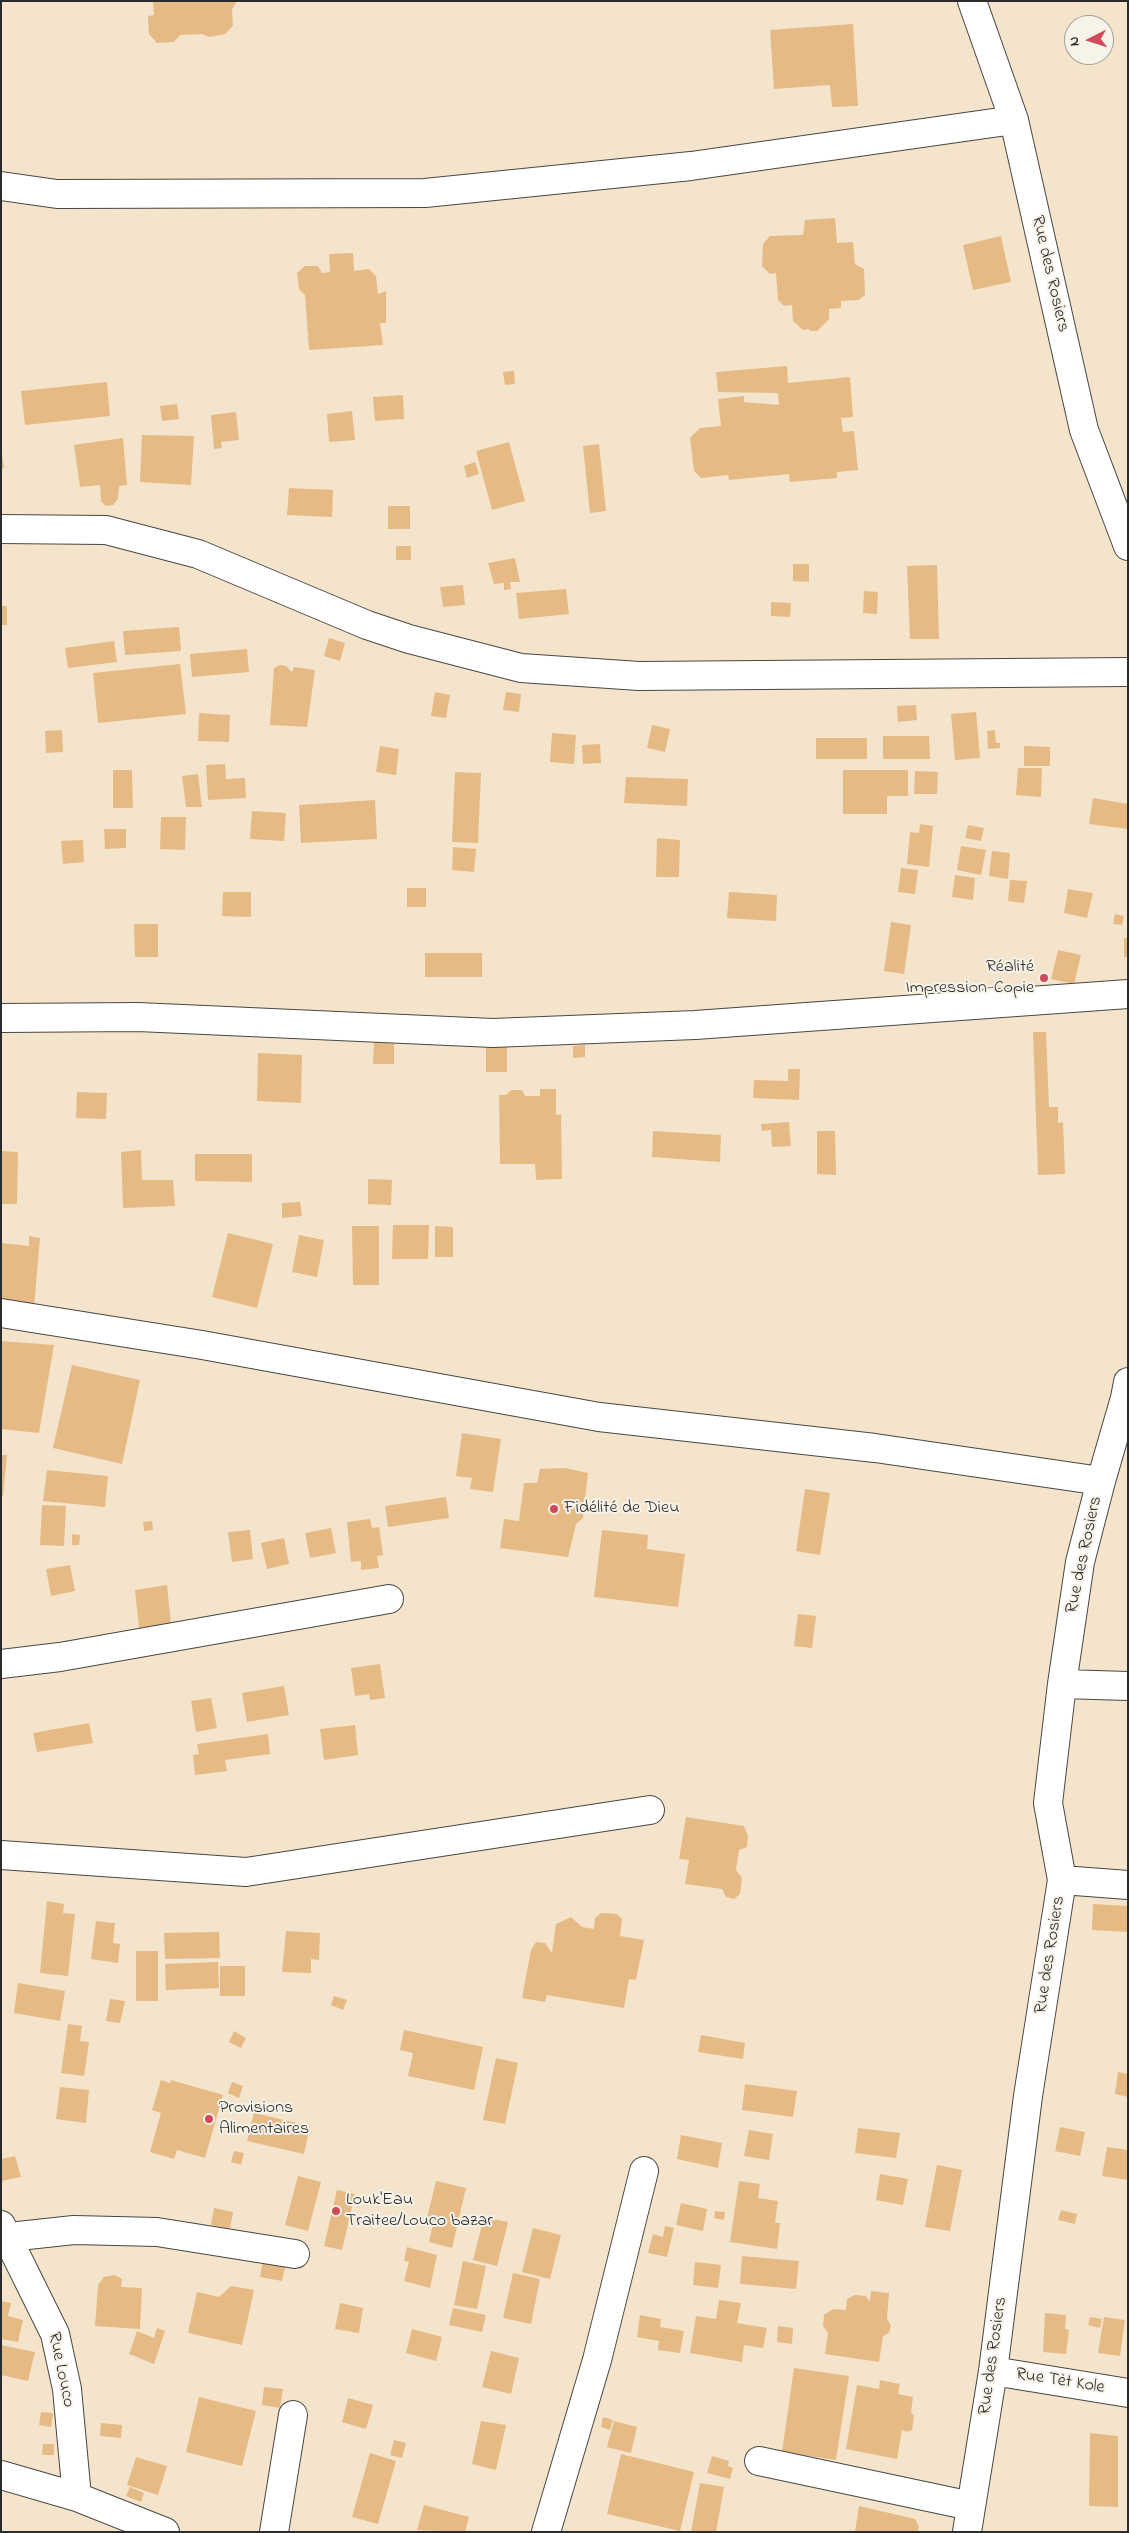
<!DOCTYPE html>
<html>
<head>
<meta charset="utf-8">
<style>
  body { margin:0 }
  #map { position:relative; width:1129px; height:2533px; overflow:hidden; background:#f5e4cc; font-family:"Indie Flower",sans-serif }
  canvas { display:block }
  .frame { position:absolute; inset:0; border:2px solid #2b2b2b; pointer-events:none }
  .north { position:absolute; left:1064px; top:15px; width:50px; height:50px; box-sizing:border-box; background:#f7f3e8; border:1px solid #a5a39c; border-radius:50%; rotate:265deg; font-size:14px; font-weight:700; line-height:20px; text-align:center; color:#2b2b2b }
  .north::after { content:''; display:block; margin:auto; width:18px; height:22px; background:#d1495b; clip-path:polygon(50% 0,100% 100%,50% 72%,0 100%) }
</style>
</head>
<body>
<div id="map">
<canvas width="1129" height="2533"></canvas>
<div class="frame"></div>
<div class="north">N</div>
</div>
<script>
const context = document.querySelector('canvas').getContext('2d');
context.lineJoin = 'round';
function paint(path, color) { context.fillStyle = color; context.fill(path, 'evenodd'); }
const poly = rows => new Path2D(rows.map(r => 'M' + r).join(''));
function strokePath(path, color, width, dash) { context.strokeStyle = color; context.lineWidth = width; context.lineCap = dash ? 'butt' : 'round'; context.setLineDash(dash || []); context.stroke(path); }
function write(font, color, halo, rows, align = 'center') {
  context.font = font + ' "Indie Flower",sans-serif'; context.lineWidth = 4; context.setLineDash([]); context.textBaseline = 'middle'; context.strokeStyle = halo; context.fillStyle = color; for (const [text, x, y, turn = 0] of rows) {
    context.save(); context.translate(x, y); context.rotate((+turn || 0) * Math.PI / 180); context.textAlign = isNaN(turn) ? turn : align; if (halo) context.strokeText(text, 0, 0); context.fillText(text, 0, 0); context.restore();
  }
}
const building = poly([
  [153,1,237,1,232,9,233,26,225,34,209,37,202,34,180,35,174,42,157,43,149,34,148,16,154,15],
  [853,24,858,106,832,107,830,85,774,89,770,30],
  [835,218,837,243,853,242,855,264,864,269,865,295,859,300,841,301,841,308,829,309,829,319,817,331,810,331,809,329,803,330,793,321,792,305,784,306,778,300,776,273,770,274,762,266,763,244,770,236,803,235,805,220],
  [1001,236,1011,282,973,290,963,245],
  [353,253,354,271,369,269,376,276,378,294,386,291,386,323,380,323,383,345,309,350,305,295,299,289,297,273,305,266,318,266,322,273,330,272,329,254],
  [787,366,788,383,850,377,853,417,841,418,843,432,854,431,858,470,837,472,837,478,790,482,789,474,729,480,728,475,701,478,694,471,690,438,700,428,721,426,718,399,744,396,744,402,779,405,778,393,718,392,716,372],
  [514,371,515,384,505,385,503,372],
  [107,382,110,416,25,425,21,391],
  [403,395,404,419,375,421,373,397],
  [177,404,179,419,162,421,160,406],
  [352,411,355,440,329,442,327,414],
  [236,412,239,440,221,442,222,448,214,449,211,415],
  [142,435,194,436,191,485,140,482],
  [123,438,127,485,119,486,118,499,113,505,106,506,101,501,100,485,80,487,74,445],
  [509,442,525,501,492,510,476,451],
  [599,444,606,511,590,513,583,446],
  [1,447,4,468,1,469],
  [475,462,479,474,467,478,464,466],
  [289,488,333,490,332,517,287,515],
  [388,506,410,506,410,529,388,529],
  [396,546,411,546,411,560,396,560],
  [515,558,520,582,510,582,511,589,504,590,504,583,494,584,488,563],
  [793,564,809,564,809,582,793,581],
  [937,565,939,639,910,639,907,566],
  [463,585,465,605,443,607,440,587],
  [566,589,569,614,519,619,516,593],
  [864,591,878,592,877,614,863,613],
  [771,602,791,603,790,617,771,616],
  [1,606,7,606,7,625,1,625],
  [179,627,181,651,125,655,123,631],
  [329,638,345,643,340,661,324,656],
  [114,641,117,662,68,668,65,648],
  [247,649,249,672,192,677,190,654],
  [180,664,186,714,98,723,93,673],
  [280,665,286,666,292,672,294,667,315,670,307,727,270,725,274,668],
  [435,692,450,695,446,718,431,716],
  [506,692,521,694,519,712,503,710],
  [916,705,917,720,898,722,897,706],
  [976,712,980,758,955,760,951,714],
  [199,713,230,715,229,742,198,741],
  [652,725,670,729,665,752,647,748],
  [62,730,63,752,46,753,45,731],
  [995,730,996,743,1000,743,1000,748,988,749,987,731],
  [552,733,576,735,574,764,550,762],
  [883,736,929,736,930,759,883,759],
  [816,738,867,738,867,759,816,759],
  [600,744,601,763,583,764,582,745],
  [380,746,399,749,396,775,376,772],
  [1024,746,1050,747,1050,766,1024,766],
  [225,764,226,779,245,778,246,798,208,800,206,765],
  [1018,768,1042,768,1041,797,1016,795],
  [113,770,132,770,133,808,113,808],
  [843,770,908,770,908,796,887,796,887,814,843,814],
  [915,771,938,772,937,794,914,794],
  [455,772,481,773,478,843,452,842],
  [198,774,202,807,186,807,182,776],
  [626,777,688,779,687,806,624,803],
  [1093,798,1128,804,1128,829,1089,824],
  [375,800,377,839,301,843,299,805],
  [252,811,286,813,284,841,250,839],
  [161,817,186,817,185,850,160,849],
  [920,824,933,826,929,867,907,864,910,832,919,833],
  [968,825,984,828,981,841,965,838],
  [104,829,126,829,126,848,105,849],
  [657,838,680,840,679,877,656,877],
  [83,840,84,862,63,864,61,841],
  [961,846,986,850,981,875,957,870],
  [453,847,476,849,474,872,452,870],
  [992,851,1010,853,1008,879,989,876],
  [901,868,918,870,915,894,898,892],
  [955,875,975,878,973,900,952,897],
  [1010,880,1027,881,1024,903,1008,901],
  [407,888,426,888,426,907,407,907],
  [1068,889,1093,893,1087,918,1064,913],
  [223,892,251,892,251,917,222,916],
  [729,892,777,895,776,921,727,918],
  [1115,914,1124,916,1122,925,1113,924],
  [891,922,911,925,904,974,884,971],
  [134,924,158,924,158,957,135,957],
  [1124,938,1128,938,1128,957,1124,957],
  [1058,950,1081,955,1074,984,1051,979],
  [425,953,482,953,482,977,425,977],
  [1033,1032,1046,1032,1049,1107,1058,1107,1058,1123,1063,1122,1065,1174,1038,1175],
  [374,1042,394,1042,394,1064,373,1064],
  [585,1045,585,1057,573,1058,573,1046],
  [486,1047,507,1047,507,1072,486,1072],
  [258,1053,302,1055,301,1103,257,1101],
  [788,1069,800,1069,799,1100,753,1098,754,1080,788,1081],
  [540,1089,556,1089,556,1115,561,1114,562,1179,536,1180,535,1164,500,1164,499,1095,506,1095,511,1090,522,1090,525,1096,540,1096],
  [77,1092,107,1093,106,1119,76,1118],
  [789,1122,791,1146,772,1147,771,1130,762,1131,761,1124],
  [653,1131,721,1135,720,1162,652,1157],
  [817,1131,835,1131,836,1175,817,1174],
  [141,1150,142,1180,173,1180,175,1206,123,1208,121,1152],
  [1,1151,18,1152,17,1204,1,1204],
  [195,1154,252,1154,252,1182,195,1181],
  [368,1179,392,1180,391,1205,368,1204],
  [300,1202,302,1216,282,1218,282,1203],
  [393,1225,429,1225,428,1259,392,1259],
  [352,1226,379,1226,379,1285,353,1285],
  [435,1226,453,1227,453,1257,435,1257],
  [228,1233,273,1244,257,1308,212,1297],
  [299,1235,324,1240,317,1277,292,1272],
  [29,1236,40,1238,34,1307,1,1304,1,1243,29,1246],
  [1,1341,54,1345,39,1433,1,1429],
  [72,1365,140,1380,122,1464,53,1448],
  [462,1433,501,1439,493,1492,470,1489,472,1478,456,1476],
  [1,1455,7,1455,3,1496,1,1496],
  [565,1468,588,1473,583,1518,576,1524,568,1557,500,1548,504,1519,519,1521,524,1483,537,1483,540,1469],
  [47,1470,108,1476,105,1507,43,1501],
  [805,1489,830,1493,820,1555,796,1551],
  [446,1497,449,1518,388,1527,385,1506],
  [42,1505,66,1506,64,1546,40,1545],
  [370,1519,372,1528,379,1527,383,1555,377,1556,379,1568,361,1570,361,1561,351,1562,347,1522],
  [152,1521,153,1530,144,1531,143,1522],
  [331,1528,336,1553,310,1558,305,1533],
  [250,1530,253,1559,232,1562,228,1532],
  [602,1530,648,1535,647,1549,685,1554,678,1607,594,1597],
  [72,1534,80,1535,79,1545,72,1545],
  [284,1538,289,1564,267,1569,261,1543],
  [70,1565,75,1591,51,1596,46,1569],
  [167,1585,171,1624,139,1628,135,1590],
  [798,1614,816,1616,812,1648,794,1646],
  [380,1664,385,1698,370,1700,369,1694,355,1696,351,1668],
  [284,1686,289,1715,247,1722,242,1693],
  [211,1698,217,1728,196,1732,191,1701],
  [89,1723,93,1743,37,1752,33,1733],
  [355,1725,358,1755,324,1760,320,1729],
  [268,1734,270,1754,225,1760,227,1771,195,1775,193,1755,199,1754,197,1744],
  [686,1817,744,1826,748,1836,747,1847,739,1850,736,1870,742,1878,740,1894,734,1899,726,1897,722,1889,685,1884,689,1860,679,1859],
  [47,1901,64,1904,63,1913,75,1914,68,1976,40,1973],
  [1093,1904,1128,1906,1128,1932,1092,1930],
  [601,1913,617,1914,622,1919,620,1936,644,1940,636,1980,629,1979,624,2008,547,1995,545,2002,522,1998,531,1950,536,1942,545,1943,552,1953,556,1924,571,1917,582,1927,594,1929,595,1918],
  [96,1921,115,1923,113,1943,120,1944,118,1963,91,1959],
  [286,1931,320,1933,319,1960,311,1959,311,1973,282,1972],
  [219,1932,220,1958,165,1959,164,1933],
  [136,1951,158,1951,158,2001,136,2001],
  [218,1962,219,1988,166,1990,165,1964],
  [220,1966,245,1966,245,1996,220,1996],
  [18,1983,65,1991,60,2021,14,2013],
  [334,1996,347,2000,343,2010,331,2005],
  [110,1999,125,2001,120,2023,106,2021],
  [68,2024,82,2026,80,2041,89,2042,84,2076,61,2073],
  [404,2030,483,2047,474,2090,408,2076,413,2053,400,2050],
  [234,2031,246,2038,241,2048,229,2042],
  [701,2035,745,2043,743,2059,698,2052],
  [496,2058,518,2063,505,2124,483,2120],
  [1118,2072,1128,2074,1128,2097,1115,2094],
  [161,2080,170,2083,171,2080,223,2095,205,2158,177,2150,174,2159,150,2152,161,2113,152,2110],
  [232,2082,243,2086,239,2098,228,2093],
  [745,2084,797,2091,793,2117,742,2110],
  [60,2087,89,2090,86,2123,56,2119],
  [254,2113,310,2126,304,2154,247,2141],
  [1060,2127,1085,2132,1080,2156,1055,2151],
  [858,2128,900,2133,896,2158,855,2153],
  [749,2130,773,2134,769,2160,744,2156],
  [681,2135,722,2143,718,2168,677,2159],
  [1107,2147,1128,2150,1128,2180,1102,2176],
  [234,2151,244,2153,241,2165,231,2162],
  [15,2156,21,2177,1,2181,1,2159],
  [937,2165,962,2170,950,2231,925,2227],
  [880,2174,908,2179,903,2205,876,2200],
  [298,2176,321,2182,308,2231,285,2225],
  [436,2181,466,2188,452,2248,429,2242,433,2224,426,2222],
  [739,2181,760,2184,758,2198,778,2201,775,2223,780,2223,777,2249,730,2242],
  [337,2190,355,2194,342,2250,324,2246],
  [681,2203,707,2209,703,2231,676,2225],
  [214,2208,233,2212,230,2229,211,2225],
  [1061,2210,1077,2214,1075,2224,1058,2220],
  [715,2211,725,2212,724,2220,714,2218],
  [484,2217,508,2222,497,2266,473,2260],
  [665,2226,674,2228,667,2257,648,2253,653,2234,663,2237],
  [533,2228,561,2235,550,2279,522,2272],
  [407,2247,437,2255,430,2288,404,2281,409,2262,404,2261],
  [742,2256,799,2261,796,2289,740,2284],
  [263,2260,286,2264,282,2281,260,2277],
  [463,2261,486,2266,477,2309,454,2305],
  [695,2262,721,2265,718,2288,693,2285],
  [513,2273,540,2279,531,2324,503,2318],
  [115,2275,122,2279,121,2287,142,2288,140,2329,95,2326,98,2285,104,2277],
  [231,2286,254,2290,242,2345,188,2333,197,2292,219,2297],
  [871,2291,889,2293,887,2319,891,2325,889,2333,883,2336,879,2362,825,2354,828,2333,823,2326,824,2315,833,2309,846,2310,847,2299,855,2295,866,2296,870,2302],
  [719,2300,741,2303,737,2323,767,2328,763,2348,744,2345,742,2362,690,2353,696,2316,716,2319],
  [1,2301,11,2303,8,2316,23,2320,18,2342,1,2339],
  [340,2303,363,2308,359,2333,335,2329],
  [453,2308,486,2315,482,2332,449,2325],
  [1045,2313,1066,2315,1065,2329,1069,2330,1066,2354,1043,2352],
  [640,2315,661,2319,660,2327,684,2331,680,2353,658,2350,659,2341,637,2337],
  [1090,2317,1102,2319,1100,2328,1088,2325],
  [1104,2317,1125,2320,1120,2356,1098,2353],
  [778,2326,793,2328,792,2344,777,2342],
  [157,2328,165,2331,154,2364,129,2354,137,2331,154,2338],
  [412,2329,442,2337,436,2361,406,2353],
  [1,2345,35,2352,28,2381,1,2375],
  [491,2351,519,2358,511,2394,482,2387],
  [794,2368,849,2376,836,2460,782,2452],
  [880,2380,900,2384,898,2394,913,2397,911,2412,914,2416,912,2430,907,2432,902,2430,897,2459,846,2449,857,2385,879,2389],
  [264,2387,283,2389,280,2408,262,2405],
  [199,2397,256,2411,242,2466,186,2452],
  [348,2398,373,2405,366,2429,342,2422],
  [41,2412,53,2413,51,2427,39,2425],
  [603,2417,613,2420,610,2430,601,2427],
  [481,2421,506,2425,496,2470,472,2464],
  [614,2421,637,2427,631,2453,607,2447],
  [101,2423,122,2425,121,2438,100,2436],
  [1090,2433,1118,2436,1118,2507,1089,2506],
  [394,2440,406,2443,402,2458,390,2455],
  [43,2444,54,2444,54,2455,42,2455],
  [370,2453,396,2461,378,2524,352,2517],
  [621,2454,694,2472,680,2531,607,2514],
  [712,2456,729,2461,728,2466,733,2468,730,2479,707,2473],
  [136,2457,167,2466,158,2495,127,2485],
  [700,2483,724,2487,716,2532,691,2532],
  [130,2487,144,2493,141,2502,126,2496],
  [424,2505,469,2517,465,2532,417,2530],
  [859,2506,915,2519,919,2527,918,2532,855,2532]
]);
const minor = poly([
  [972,1,1014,120,1084,430,1128,546],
  [1,186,57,194,425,193,691,166,1014,120],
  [1,529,106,530,198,554,367,625,409,639,521,668,639,676,1128,672],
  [1,1018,138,1017,493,1033,695,1025,1128,994],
  [1,1313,202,1345,599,1417,875,1448,1101,1481],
  [1,1664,60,1657,389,1599],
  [1062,1684,1128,1686],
  [1,1855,246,1872,650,1810],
  [1062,1880,1128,1885],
  [1,2225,55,2334,67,2389,77,2497],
  [9,2237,74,2230,157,2232,295,2254],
  [993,2371,1128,2393],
  [759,2461,971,2506],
  [1,2475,77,2497,165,2532],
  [274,2532,293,2415],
  [546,2532,597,2360,644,2171],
  [967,2532,993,2371,1028,2096,1062,1880,1048,1803,1062,1684,1080,1562,1101,1481,1125,1398,1128,1382]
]);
const markers = [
  [1044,978,5,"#d1495b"],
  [554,1509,5,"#d1495b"],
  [209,2119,5,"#d1495b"],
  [336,2211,5,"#d1495b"]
];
const streetNames = [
  ["Rue des Rosiers",1049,274,77],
  ["Rue des Rosiers",1085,1555,-78],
  ["Rue des Rosiers",1051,1955,-81],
  ["Rue des Rosiers",994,2356,-82],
  ["Rue Louco",60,2370,78],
  ["Rue Tèt Kole",1060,2382,9]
];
const poiNames = [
  ["Réalité",1034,968,"right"],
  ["Impression-Copie",1034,989,"right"],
  ["Fidélité de Dieu",564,1509],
  ["Provisions",219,2109],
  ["Alimentaires",219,2130],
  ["Louk'Eau",346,2201],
  ["Traitee/Louco bazar",346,2222]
];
paint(building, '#e6ba85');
strokePath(minor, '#494743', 30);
strokePath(minor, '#fff', 28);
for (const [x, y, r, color] of markers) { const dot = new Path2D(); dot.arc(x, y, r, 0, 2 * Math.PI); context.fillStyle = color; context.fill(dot); strokePath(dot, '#f7f3e8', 2); }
write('18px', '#2b2b2b', '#f7f3e8', streetNames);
write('18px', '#2b2b2b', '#f7f3e8', poiNames, 'left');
</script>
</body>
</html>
